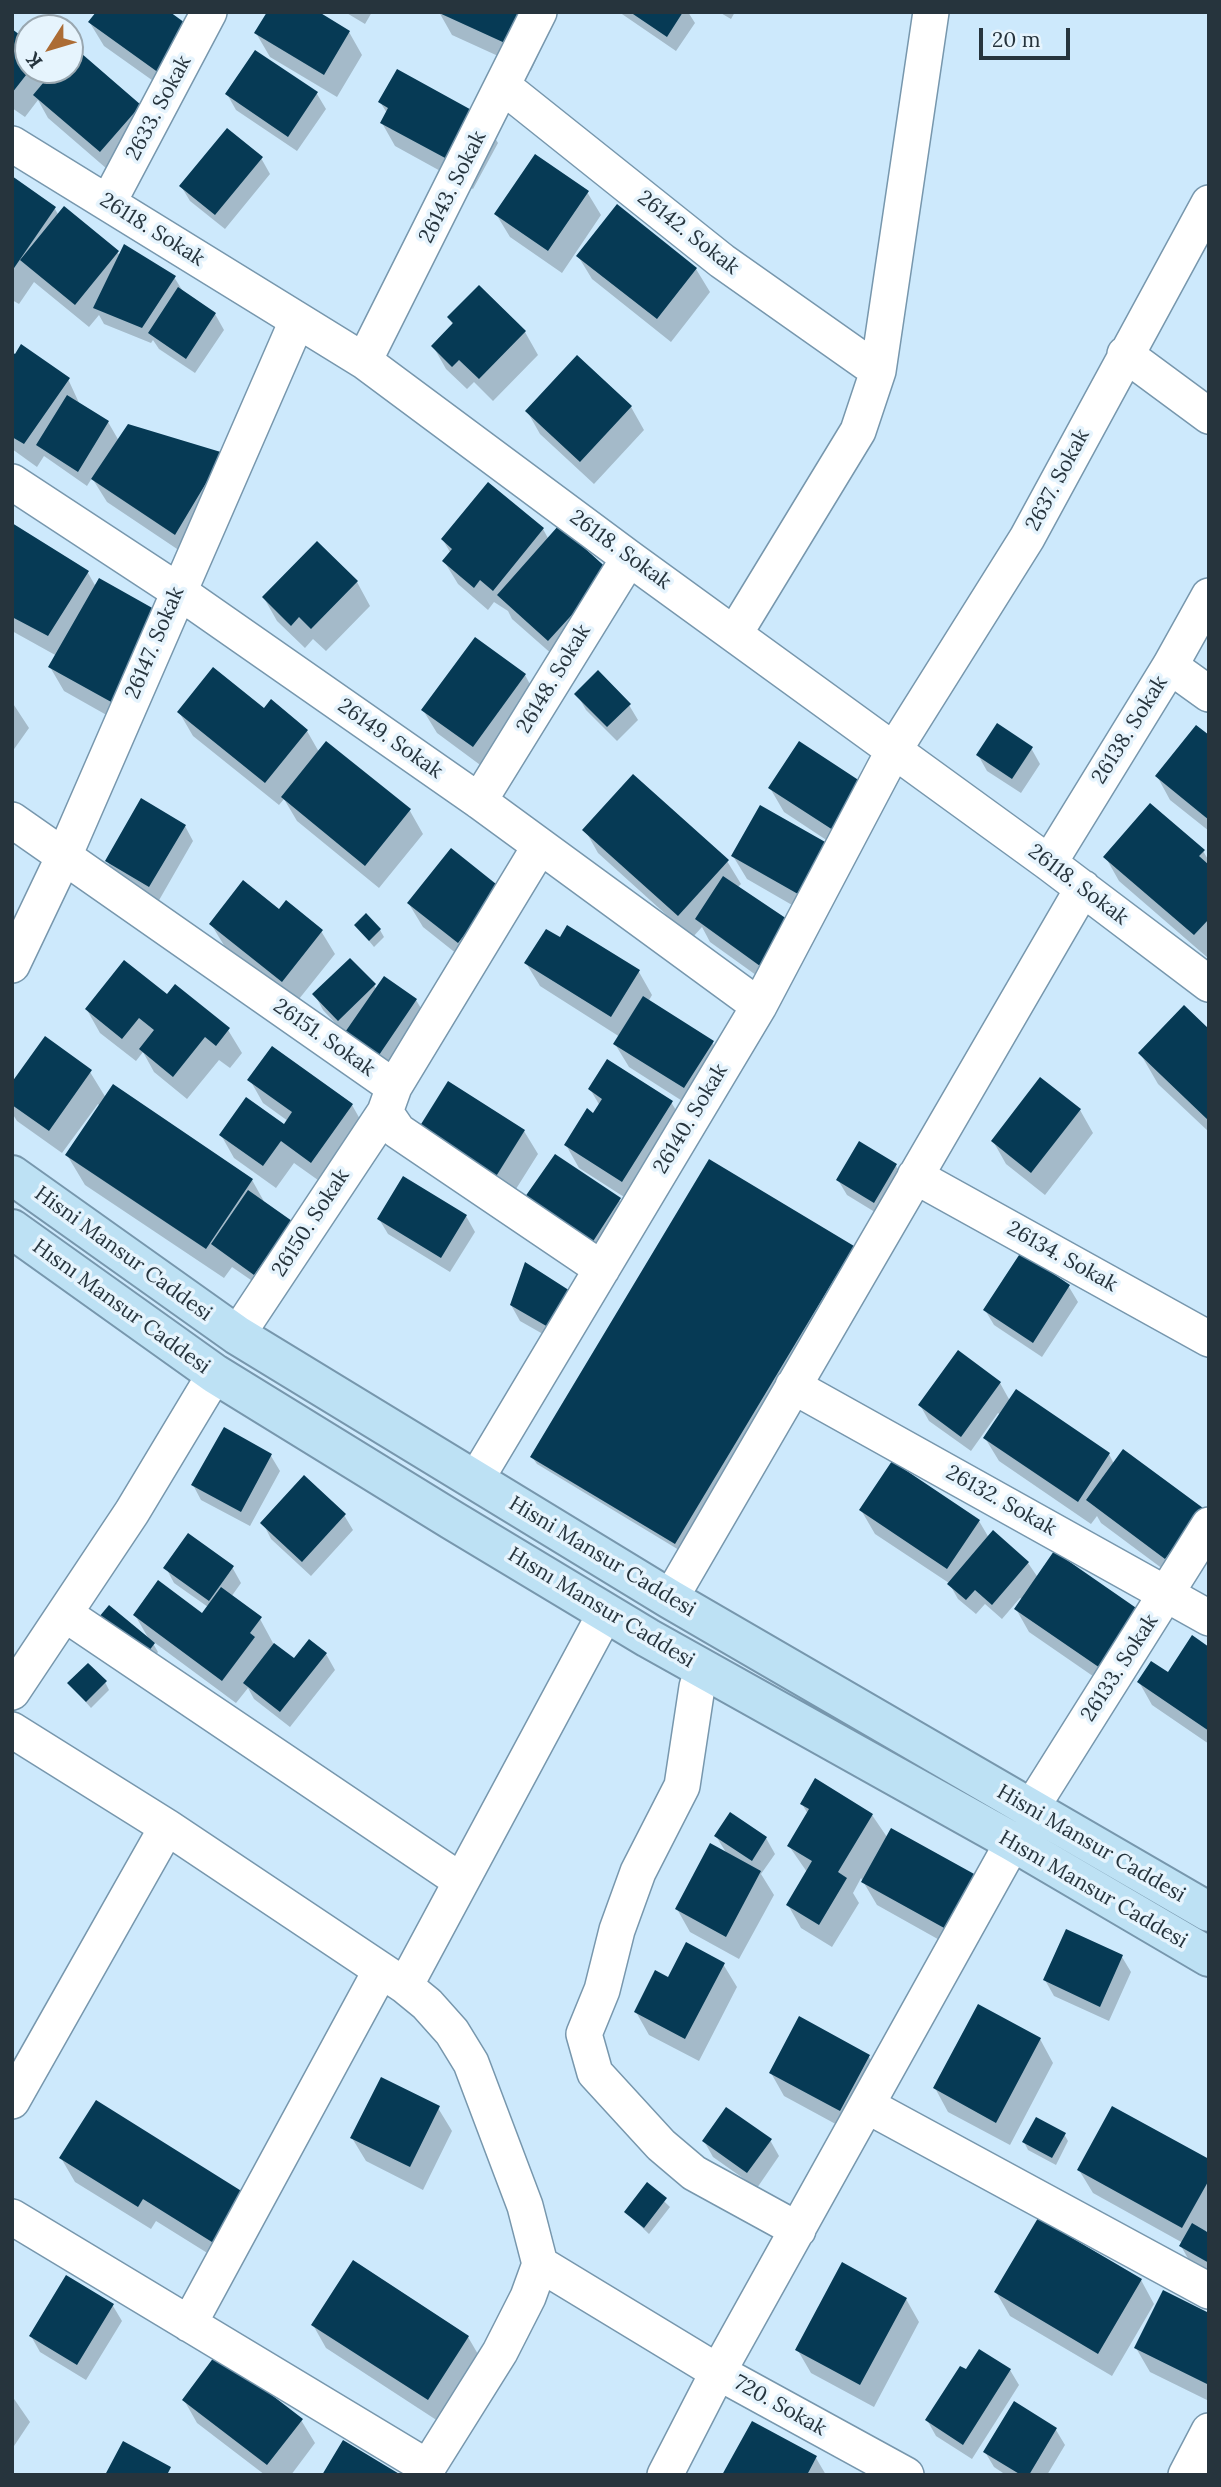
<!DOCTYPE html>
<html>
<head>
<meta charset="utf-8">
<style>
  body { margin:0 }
  #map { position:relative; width:1221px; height:2487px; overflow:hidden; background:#cde9fc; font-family:Lora,serif }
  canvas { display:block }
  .frame { position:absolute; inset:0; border:14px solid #26343d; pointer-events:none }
  .north { position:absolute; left:14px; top:14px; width:70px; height:70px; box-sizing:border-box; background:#e6f4fd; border:2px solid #99a7b0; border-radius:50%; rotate:233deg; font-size:19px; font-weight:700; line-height:28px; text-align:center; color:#26343d }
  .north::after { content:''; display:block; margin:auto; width:24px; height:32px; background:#ac6c35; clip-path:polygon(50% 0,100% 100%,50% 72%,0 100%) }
  .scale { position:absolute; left:979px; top:28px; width:91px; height:32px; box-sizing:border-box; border:4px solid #26343d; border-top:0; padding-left:9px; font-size:21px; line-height:24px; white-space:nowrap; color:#26343d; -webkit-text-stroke:5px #e6f4fd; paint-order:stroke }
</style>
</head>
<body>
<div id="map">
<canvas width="1221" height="2487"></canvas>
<div class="frame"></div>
<div class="north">K</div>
<div class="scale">20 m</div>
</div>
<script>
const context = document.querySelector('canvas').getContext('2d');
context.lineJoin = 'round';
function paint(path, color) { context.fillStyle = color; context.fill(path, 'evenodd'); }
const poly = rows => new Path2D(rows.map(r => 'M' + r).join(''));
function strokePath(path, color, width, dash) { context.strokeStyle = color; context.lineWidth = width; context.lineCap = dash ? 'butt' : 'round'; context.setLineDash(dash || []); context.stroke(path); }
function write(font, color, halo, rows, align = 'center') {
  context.font = font + ' Lora,serif'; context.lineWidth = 7; context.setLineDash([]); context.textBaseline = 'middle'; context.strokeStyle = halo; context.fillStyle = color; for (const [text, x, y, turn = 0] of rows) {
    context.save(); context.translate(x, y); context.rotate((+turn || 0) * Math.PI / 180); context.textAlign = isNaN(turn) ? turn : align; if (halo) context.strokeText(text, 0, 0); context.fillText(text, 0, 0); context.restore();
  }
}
const shadow = poly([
  [345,12,372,12,365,24],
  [439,12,558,12,531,71,452,35],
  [619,12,688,12,695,23,676,51],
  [719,12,735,12,731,19],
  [90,23,190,29,173,95,104,46],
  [12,31,28,70,51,70,53,74,56,70,70,70,70,54,139,106,114,175,48,118,38,100,25,117,12,108],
  [349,32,362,55,337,97,270,57,256,33],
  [227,94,317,94,326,109,297,151,236,110],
  [380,102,484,120,498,143,473,189,395,146,382,123,387,113],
  [261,158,270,174,225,229,190,201,181,186],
  [12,179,55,209,59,216,65,209,120,255,174,277,184,293,215,314,224,330,195,373,159,349,153,340,151,343,104,324,99,315,89,327,34,282,19,304,12,300],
  [587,192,601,215,562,273,510,237,496,214],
  [578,256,696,269,710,292,671,342,592,279],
  [449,318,525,332,538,355,493,401,474,382,467,389,446,369,433,346,453,325],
  [12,354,68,379,80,405,108,422,119,441,223,455,189,557,107,502,92,478,87,486,44,456,37,467,12,449],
  [631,407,644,430,594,484,540,434,527,411],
  [12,525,88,573,96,587,126,726,64,691,50,667,57,656,12,631],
  [543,529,549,540,609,573,562,663,512,619,508,611,494,602,488,610,458,584,444,561,450,552,443,540],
  [317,543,357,582,370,606,326,651,313,639,305,648,277,621,264,598],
  [525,675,538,699,487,770,437,733,423,710],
  [577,694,629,705,638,720,617,741,586,710],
  [12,702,29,728,12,752],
  [264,711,307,731,319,752,410,811,423,834,379,888,297,821,284,799,279,805,193,736,179,712],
  [1209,738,1209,831,1170,800,1157,776],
  [799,744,846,853,784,812,770,788],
  [1031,748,1040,764,1021,793,987,771,978,755],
  [185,826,193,841,158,902,116,876,107,861],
  [585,830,727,861,741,884,737,888,774,988,710,942,702,927,692,938,598,853],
  [833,848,818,920,747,879,733,856],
  [1203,851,1209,861,1208,958,1119,881,1106,858],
  [409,904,513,912,472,966,423,927],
  [280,911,321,931,335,954,295,1004,225,947,211,924],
  [356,925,380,930,384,937,374,947],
  [526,963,639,972,652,995,648,1002,712,1042,726,1066,698,1111,629,1067,615,1044,620,1037,540,986],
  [374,985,376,989,416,1000,425,1015,384,1075,323,1010,315,995],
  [167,996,228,1030,242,1053,230,1068,219,1060,187,1099,154,1072,143,1052,136,1061,100,1033,87,1010],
  [1209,1032,1209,1132,1158,1084,1140,1053],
  [90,1072,106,1098,252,1180,266,1205,290,1222,264,1289,232,1267,224,1278,85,1185,67,1155,100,1106,98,1104,62,1153,17,1121,12,1113,12,1085],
  [250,1080,352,1105,365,1128,325,1185,294,1163,276,1188,234,1158,221,1135,284,1126,288,1121,263,1103],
  [590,1089,671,1102,685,1125,635,1204,579,1168,566,1145,600,1106],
  [1080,1110,1093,1133,1045,1195,1006,1164,993,1141],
  [524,1131,538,1154,504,1208,429,1160],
  [896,1166,905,1181,883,1217,847,1195,838,1180],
  [619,1200,633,1223,606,1263,536,1227],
  [466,1216,475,1232,450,1272,388,1234,379,1219],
  [853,1247,857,1255,679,1550,537,1464,532,1457],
  [1021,1255,1069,1287,1078,1302,1042,1357,994,1325,985,1310],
  [526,1265,564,1346,520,1321,511,1305],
  [1000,1383,1010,1401,1109,1454,1114,1464,1202,1509,1179,1581,1101,1523,1097,1516,1091,1524,999,1461,985,1438,1001,1415,998,1413,971,1451,929,1421,920,1405],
  [225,1429,271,1456,280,1471,250,1526,201,1500,193,1485],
  [861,1510,979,1521,989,1538,1028,1563,1116,1692,1029,1632,1016,1609,1022,1599,1020,1598,1002,1619,985,1604,976,1614,958,1599,949,1583,875,1534],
  [344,1515,353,1530,311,1576,271,1539,263,1523],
  [232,1567,241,1583,231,1597,260,1619,273,1643,295,1661,326,1654,335,1670,290,1727,254,1699,248,1688,236,1703,151,1640,158,1652,150,1662,105,1624,150,1641,135,1615,202,1615,208,1607,174,1583,166,1568],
  [1209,1649,1209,1744,1152,1705,1139,1682,1168,1674],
  [105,1682,109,1690,91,1708,69,1683],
  [802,1804,872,1815,968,1956,877,1905,861,1878,853,1893,859,1903,832,1947,801,1928,788,1905,807,1872,789,1846,808,1814],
  [716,1836,766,1838,775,1854,761,1874,774,1895,739,1959,690,1932,677,1909,727,1854],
  [1122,1957,1131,1972,1109,2021,1054,1996,1045,1980],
  [723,1964,737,1987,699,2061,649,2035,636,2012,669,1979],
  [1040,2039,1053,2063,1010,2145,948,2112,935,2088],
  [869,2057,883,2080,854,2134,784,2096,771,2073],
  [438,2108,452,2131,423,2190,366,2161,352,2138],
  [1064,2134,1068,2141,1056,2165,1028,2150,1024,2142],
  [770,2140,779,2156,757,2188,713,2157,704,2141],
  [61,2158,249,2198,233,2269,156,2221,151,2229,75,2182],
  [1209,2161,1209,2227,1205,2233,1209,2235,1209,2272,1190,2262,1181,2246,1183,2243,1093,2193,1079,2170],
  [647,2185,670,2207,649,2234,626,2212],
  [1141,2280,1154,2304,1112,2376,1010,2316,996,2292],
  [906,2299,919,2322,874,2407,811,2373,797,2349],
  [113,2306,122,2321,86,2380,40,2352,31,2336],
  [1209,2315,1209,2401,1150,2372,1136,2348],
  [313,2325,468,2337,482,2361,441,2423,326,2348],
  [1010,2370,1019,2385,972,2459,936,2436,927,2420,966,2372],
  [12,2396,30,2422,12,2449],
  [184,2400,301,2420,315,2443,291,2475,265,2475,197,2423],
  [1015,2404,1056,2430,1065,2445,1047,2475,1006,2475,994,2467,985,2452],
  [816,2458,826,2475,724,2475]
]);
const building = poly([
  [96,12,170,12,192,28,159,73,88,22],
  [267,12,319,12,350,31,324,75,254,33],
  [437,12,534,12,518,49],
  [630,12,683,12,667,37],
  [12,29,28,41,30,70,12,93],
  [74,47,141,105,100,152,33,95,54,70,70,70,70,52],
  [255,50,318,92,288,137,225,94],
  [397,69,486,118,460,166,380,123,388,108,378,102],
  [227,128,263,157,215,215,179,186],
  [535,154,589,191,548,251,494,214],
  [12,176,56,207,12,271],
  [617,204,697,268,657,319,576,256],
  [64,206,119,251,75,305,20,260],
  [124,244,176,276,142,328,93,308],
  [479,285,526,331,479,379,459,360,452,367,431,346,453,323,447,317],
  [178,287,216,313,186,359,148,333],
  [21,344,70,378,24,444,12,437,12,352,15,354],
  [577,355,632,406,580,462,525,411],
  [67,395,109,421,78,472,36,445],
  [128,424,224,453,175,535,91,479],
  [488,482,544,528,493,591,480,580,474,588,442,561,452,549,441,539],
  [12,523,89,571,48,636,12,617],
  [559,525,611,572,548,641,497,595],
  [317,541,358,581,311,629,299,617,291,626,262,597],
  [99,578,163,614,113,703,48,667],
  [475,637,526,674,473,747,421,710],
  [213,667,264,708,271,699,308,730,265,783,177,712],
  [598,670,631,704,607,727,574,694],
  [997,723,1033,747,1012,779,976,755],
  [1196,725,1209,735,1209,820,1155,776],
  [326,741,411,809,365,866,281,797],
  [799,741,863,783,833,830,768,788],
  [633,774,729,860,678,916,582,830],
  [141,798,186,825,149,887,105,861],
  [1150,803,1205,850,1199,856,1209,865,1209,919,1194,935,1103,857],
  [760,805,834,847,805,898,731,856],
  [451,848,501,888,458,943,407,903],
  [723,876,790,921,760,966,695,919],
  [243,880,279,909,286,900,323,930,282,982,209,924],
  [366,913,381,929,369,941,354,925],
  [567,925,640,970,611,1017,524,963,546,929,560,937],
  [350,958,376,984,338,1021,312,994],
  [124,960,167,994,175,984,230,1028,216,1046,205,1037,173,1077,139,1049,154,1030,139,1018,122,1039,85,1009],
  [384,976,417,999,375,1061,341,1038],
  [643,996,714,1041,684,1088,613,1044],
  [1184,1005,1209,1029,1209,1121,1138,1053],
  [45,1036,92,1070,49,1131,12,1105,12,1082],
  [272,1046,353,1104,311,1163,281,1141,263,1166,219,1135,246,1097,284,1124,292,1112,247,1080],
  [607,1059,673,1101,622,1182,564,1145,587,1108,593,1113,602,1099,588,1089],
  [1040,1077,1081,1109,1031,1173,991,1141],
  [448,1081,525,1130,490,1186,413,1137],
  [113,1084,253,1179,206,1249,65,1155],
  [859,1141,897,1164,874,1203,836,1180],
  [555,1154,621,1198,592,1243,520,1204],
  [709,1159,854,1246,675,1544,530,1457],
  [403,1176,467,1215,441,1258,377,1219],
  [248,1190,292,1221,254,1275,211,1244],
  [1021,1252,1070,1285,1033,1343,983,1310],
  [525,1262,578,1296,555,1331,510,1305],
  [958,1350,1001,1382,961,1437,918,1405],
  [1016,1389,1110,1453,1078,1502,983,1438],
  [224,1427,272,1454,241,1512,191,1485],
  [1123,1449,1203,1508,1165,1559,1086,1500],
  [892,1461,980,1520,947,1569,859,1510],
  [304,1475,346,1514,302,1562,260,1523],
  [993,1530,1029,1562,992,1605,975,1590,966,1600,947,1584],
  [188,1533,234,1566,209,1601,163,1568],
  [1054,1551,1142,1612,1103,1670,1014,1609],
  [158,1580,202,1613,221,1587,262,1617,250,1633,255,1637,222,1681,133,1615],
  [109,1605,155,1643,145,1656,99,1617],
  [1192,1635,1209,1647,1209,1731,1137,1682,1151,1661,1168,1672],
  [309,1639,327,1653,280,1712,243,1683,274,1643,294,1658],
  [88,1663,107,1681,86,1702,67,1683],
  [815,1778,873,1814,838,1872,847,1878,819,1925,786,1905,812,1861,787,1846,809,1809,800,1804],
  [730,1812,767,1837,752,1861,714,1836],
  [891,1828,985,1880,955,1934,861,1882],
  [710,1843,761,1871,726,1937,675,1909],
  [1066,1929,1123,1955,1100,2007,1043,1980],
  [686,1942,725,1963,685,2039,634,2012,655,1970,668,1977],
  [978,2004,1041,2038,996,2123,933,2088],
  [799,2016,870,2055,840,2111,769,2073],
  [381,2077,440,2106,410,2167,350,2138],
  [96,2100,251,2197,220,2247,143,2199,138,2207,59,2158],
  [1112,2106,1209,2159,1209,2180,1182,2228,1077,2170],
  [726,2107,772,2139,747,2173,702,2141],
  [1036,2117,1066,2133,1052,2158,1022,2142],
  [647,2182,667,2198,644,2228,624,2212],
  [1038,2218,1142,2279,1098,2354,994,2292],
  [1192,2223,1209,2233,1209,2263,1179,2246],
  [353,2260,469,2336,428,2400,311,2325],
  [842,2262,907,2298,860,2385,795,2350],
  [66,2275,114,2304,77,2365,29,2336],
  [1163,2290,1209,2313,1209,2385,1134,2348],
  [979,2349,1011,2369,963,2445,925,2420,960,2366,966,2369],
  [217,2353,303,2419,267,2465,182,2400],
  [1014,2401,1057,2428,1029,2475,1021,2475,983,2452],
  [752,2421,817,2456,807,2475,722,2475],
  [343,2440,401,2475,322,2475],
  [123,2441,171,2467,167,2475,105,2475]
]);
const street = poly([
  [504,87,722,261,878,371],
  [12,144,364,361,629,558,1049,863,1209,984],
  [108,203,209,12],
  [1125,354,1209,416],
  [364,361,539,12],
  [12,482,178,591,479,801,759,1006],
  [735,633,858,431,878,371,931,12],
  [1170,666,1209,694],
  [479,801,629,558],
  [12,820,394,1087,385,1112,398,1131,602,1269],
  [1049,863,1170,666,1209,596],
  [12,965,64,856,297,321],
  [394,1087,540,846],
  [915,1176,1209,1339],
  [237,1335,385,1112],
  [793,1386,1209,1618],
  [475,1481,759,1006,894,750,1027,538,1209,203],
  [670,1599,1083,888],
  [65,1614,461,1881],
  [703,1668,697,1687,682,1786,638,1872,617,1930,602,1990,584,2034,595,2073,661,2145,694,2173,798,2230],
  [12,1692,132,1512,215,1374],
  [12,1730,167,1827,405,1986,427,2004,452,2032,471,2063,525,2206,540,2264,528,2297,500,2352,423,2475],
  [1030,1810,1209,1525],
  [405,1986,606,1612],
  [12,2101,167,1827],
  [868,2106,1209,2291],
  [12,2217,427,2467],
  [540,2264,718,2372,1013,1842],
  [189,2324,381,1970],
  [665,2475,718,2372,906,2475],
  [1186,2475,1209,2431]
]);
const secondary = poly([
  [12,1175,237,1335,670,1599,1209,1912],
  [12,1229,215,1374,452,1520,648,1638,1013,1842,1209,1957]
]);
const streetNames = [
  ["2633. Sokak",159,108,-62],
  ["26143. Sokak",453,187,-63],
  ["26118. Sokak",152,230,32],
  ["26142. Sokak",688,233,38],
  ["2637. Sokak",1058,480,-62],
  ["26118. Sokak",620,550,36],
  ["26147. Sokak",155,643,-67],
  ["26148. Sokak",554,679,-59],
  ["26138. Sokak",1130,730,-58],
  ["26149. Sokak",390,739,35],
  ["26118. Sokak",1078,885,37],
  ["26151. Sokak",324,1038,35],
  ["26140. Sokak",691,1119,-59],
  ["26150. Sokak",311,1223,-57],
  ["Hisni Mansur Caddesi",123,1254,36],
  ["26134. Sokak",1062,1257,29],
  ["Hısnı Mansur Caddesi",121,1307,36],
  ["26132. Sokak",1001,1501,29],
  ["Hisni Mansur Caddesi",602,1557,31],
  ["Hısnı Mansur Caddesi",601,1608,31],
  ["26133. Sokak",1120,1668,-57],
  ["Hisni Mansur Caddesi",1091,1844,30],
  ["Hısnı Mansur Caddesi",1093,1890,30],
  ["720. Sokak",780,2406,29]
];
paint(shadow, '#0003');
paint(building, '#063a55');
strokePath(street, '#7797ad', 38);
strokePath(secondary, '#7797ad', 42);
strokePath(street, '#fff', 35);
strokePath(secondary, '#bde1f4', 38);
write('21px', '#26343d', '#e6f4fd', streetNames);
</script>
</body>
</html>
